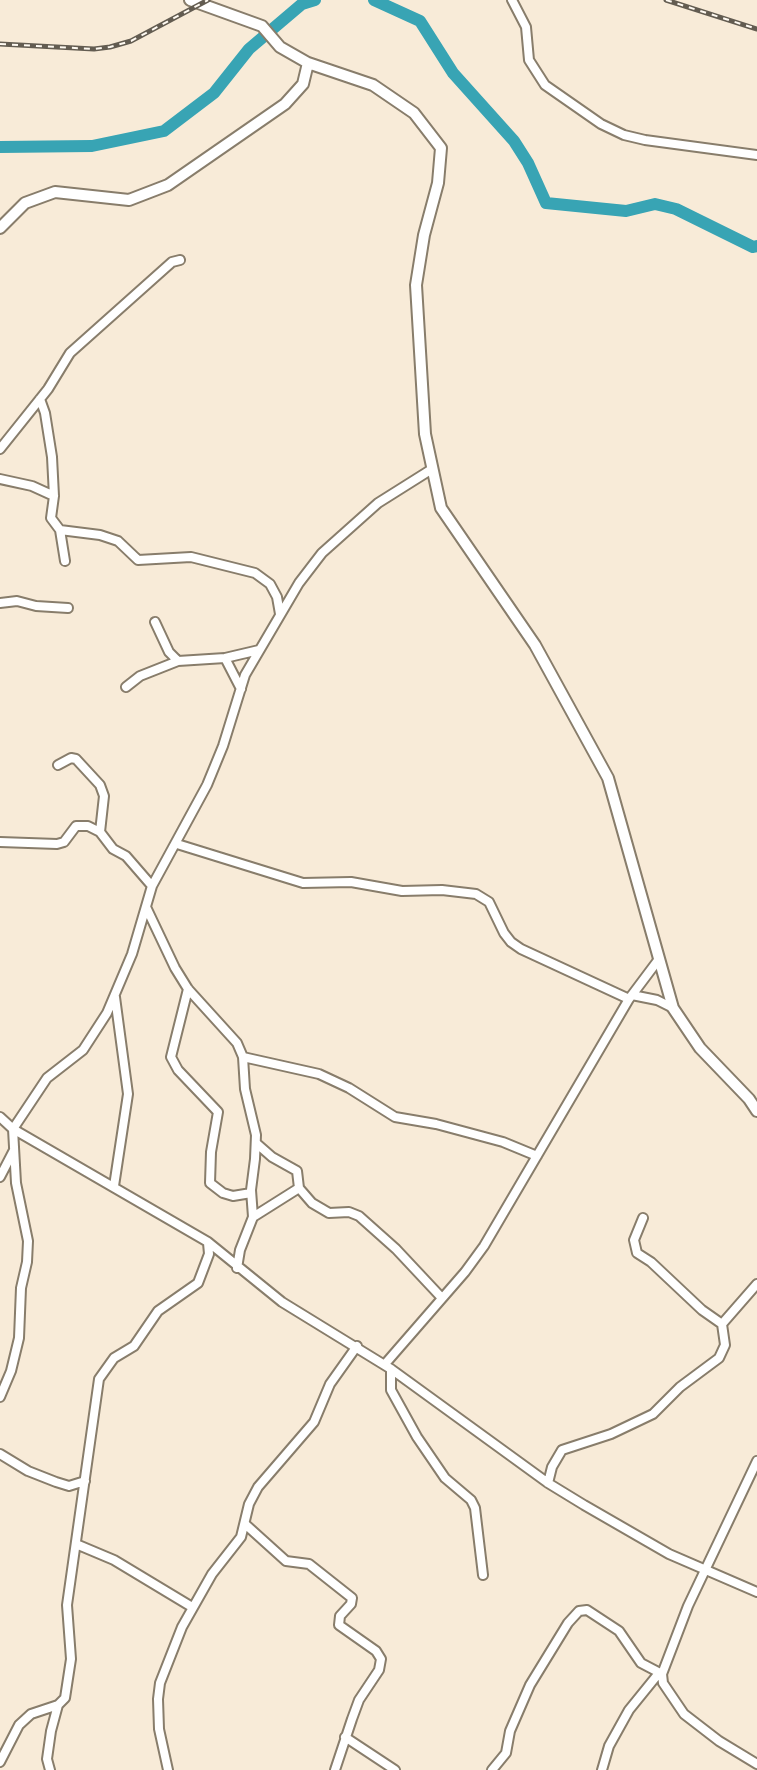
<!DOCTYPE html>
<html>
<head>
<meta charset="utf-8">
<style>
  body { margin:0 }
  canvas { display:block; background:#f8ebd8 }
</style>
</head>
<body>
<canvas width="757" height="1770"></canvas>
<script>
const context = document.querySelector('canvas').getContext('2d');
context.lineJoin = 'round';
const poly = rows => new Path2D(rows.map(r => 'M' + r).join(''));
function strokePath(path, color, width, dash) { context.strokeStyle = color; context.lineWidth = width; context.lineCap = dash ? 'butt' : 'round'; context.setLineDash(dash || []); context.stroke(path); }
const river = poly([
  [374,0,420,21,453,73,514,141,528,163,546,203,626,211,655,204,676,209,753,247,757,246],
  [0,147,92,146,164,131,214,93,249,49,302,4,315,0]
]);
const minor = poly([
  [512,0,526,27,529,60,545,85,601,124,624,135,645,140,757,155],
  [40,399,45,413,52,457,54,496,51,518,60,530,65,561],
  [0,449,48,389,70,353,172,262,180,260],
  [0,479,32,486,54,496],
  [60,530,100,535,118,541,138,560,191,557,255,573,270,584,277,597,280,614],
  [0,603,17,601,36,606,68,608],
  [155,622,169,652,178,661],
  [225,658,241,689],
  [126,687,140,676,178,661,225,658,259,650],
  [58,765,71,758,76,759,100,785,104,796,100,832],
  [0,842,57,844,64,842,76,826,88,826,100,832,113,849,126,856,152,886],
  [177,844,303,883,351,882,402,891,442,890,476,894,489,902,504,933,511,942,521,949,629,999],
  [146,907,175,968,188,989,237,1043,243,1057,245,1089,256,1135,255,1159,251,1190,253,1217,240,1250,237,1268],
  [188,989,171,1057,178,1070,218,1112,211,1152,210,1183,223,1193,233,1196,251,1193],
  [632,995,657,1000,673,1008],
  [243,1057,319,1074,349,1088,395,1117,436,1124,503,1142,537,1156],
  [0,1117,13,1129,208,1242,282,1302,391,1369,548,1483,584,1505,669,1554,757,1592],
  [256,1143,272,1157,297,1171,299,1188,312,1203,329,1213,349,1212,359,1216,396,1249,441,1297],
  [0,1177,14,1150],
  [114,1186,128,1094,115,997],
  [253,1217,299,1188],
  [643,1218,634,1240,637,1253,651,1262,702,1310,722,1324],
  [385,1364,465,1272,484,1246,629,999,659,959],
  [391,1369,391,1390,417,1437,445,1478,471,1500,475,1508,483,1575],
  [0,1397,11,1371,19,1338,21,1288,27,1262,28,1241,16,1183,13,1129,47,1078,83,1050,107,1013,132,954,152,886,207,785,223,746,245,675,299,583,322,553,378,503,432,469],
  [0,1454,28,1471,56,1482,69,1486,85,1481],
  [757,1461,688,1606,662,1674,663,1683,684,1714,719,1741,757,1764],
  [548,1483,552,1467,562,1450,611,1434,653,1414,680,1387,719,1358,725,1345,722,1324,757,1284],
  [245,1524,286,1561,309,1564,352,1598,351,1604,340,1616,339,1625,376,1651,381,1659,379,1670,359,1700,352,1719,335,1770],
  [76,1544,114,1560,192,1607],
  [345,1737,395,1770],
  [0,1762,19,1725,31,1714,58,1705,65,1698,71,1659,67,1605,99,1379,114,1358,134,1346,158,1311,198,1283,209,1254,208,1243],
  [50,1770,47,1759,51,1731,58,1705],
  [168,1770,159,1729,158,1699,160,1683,182,1627,212,1574,241,1537,249,1504,258,1487,314,1422,330,1384,357,1346],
  [492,1770,506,1753,510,1731,530,1685,568,1623,579,1611,587,1610,619,1631,641,1663,662,1674],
  [602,1770,609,1746,629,1710,659,1673]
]);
const tertiary = poly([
  [190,0,262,26,280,47,308,63,373,85,414,113,441,148,438,183,424,235,416,285,425,434,441,508,535,645,608,778,673,1008,700,1048,749,1099,757,1111],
  [0,228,25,203,55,192,129,200,168,185,285,104,303,84,308,63]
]);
const rail = poly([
  [666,0,757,29],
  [0,44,94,49,110,47,131,41,208,0]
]);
strokePath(river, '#38a4b4', 12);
strokePath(minor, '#887d6b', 12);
strokePath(tertiary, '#887d6b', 14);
strokePath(minor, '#fff', 8);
strokePath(tertiary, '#fff', 10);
strokePath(rail, '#635c51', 5);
strokePath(rail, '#fffaf2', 2, [6]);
</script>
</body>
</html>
